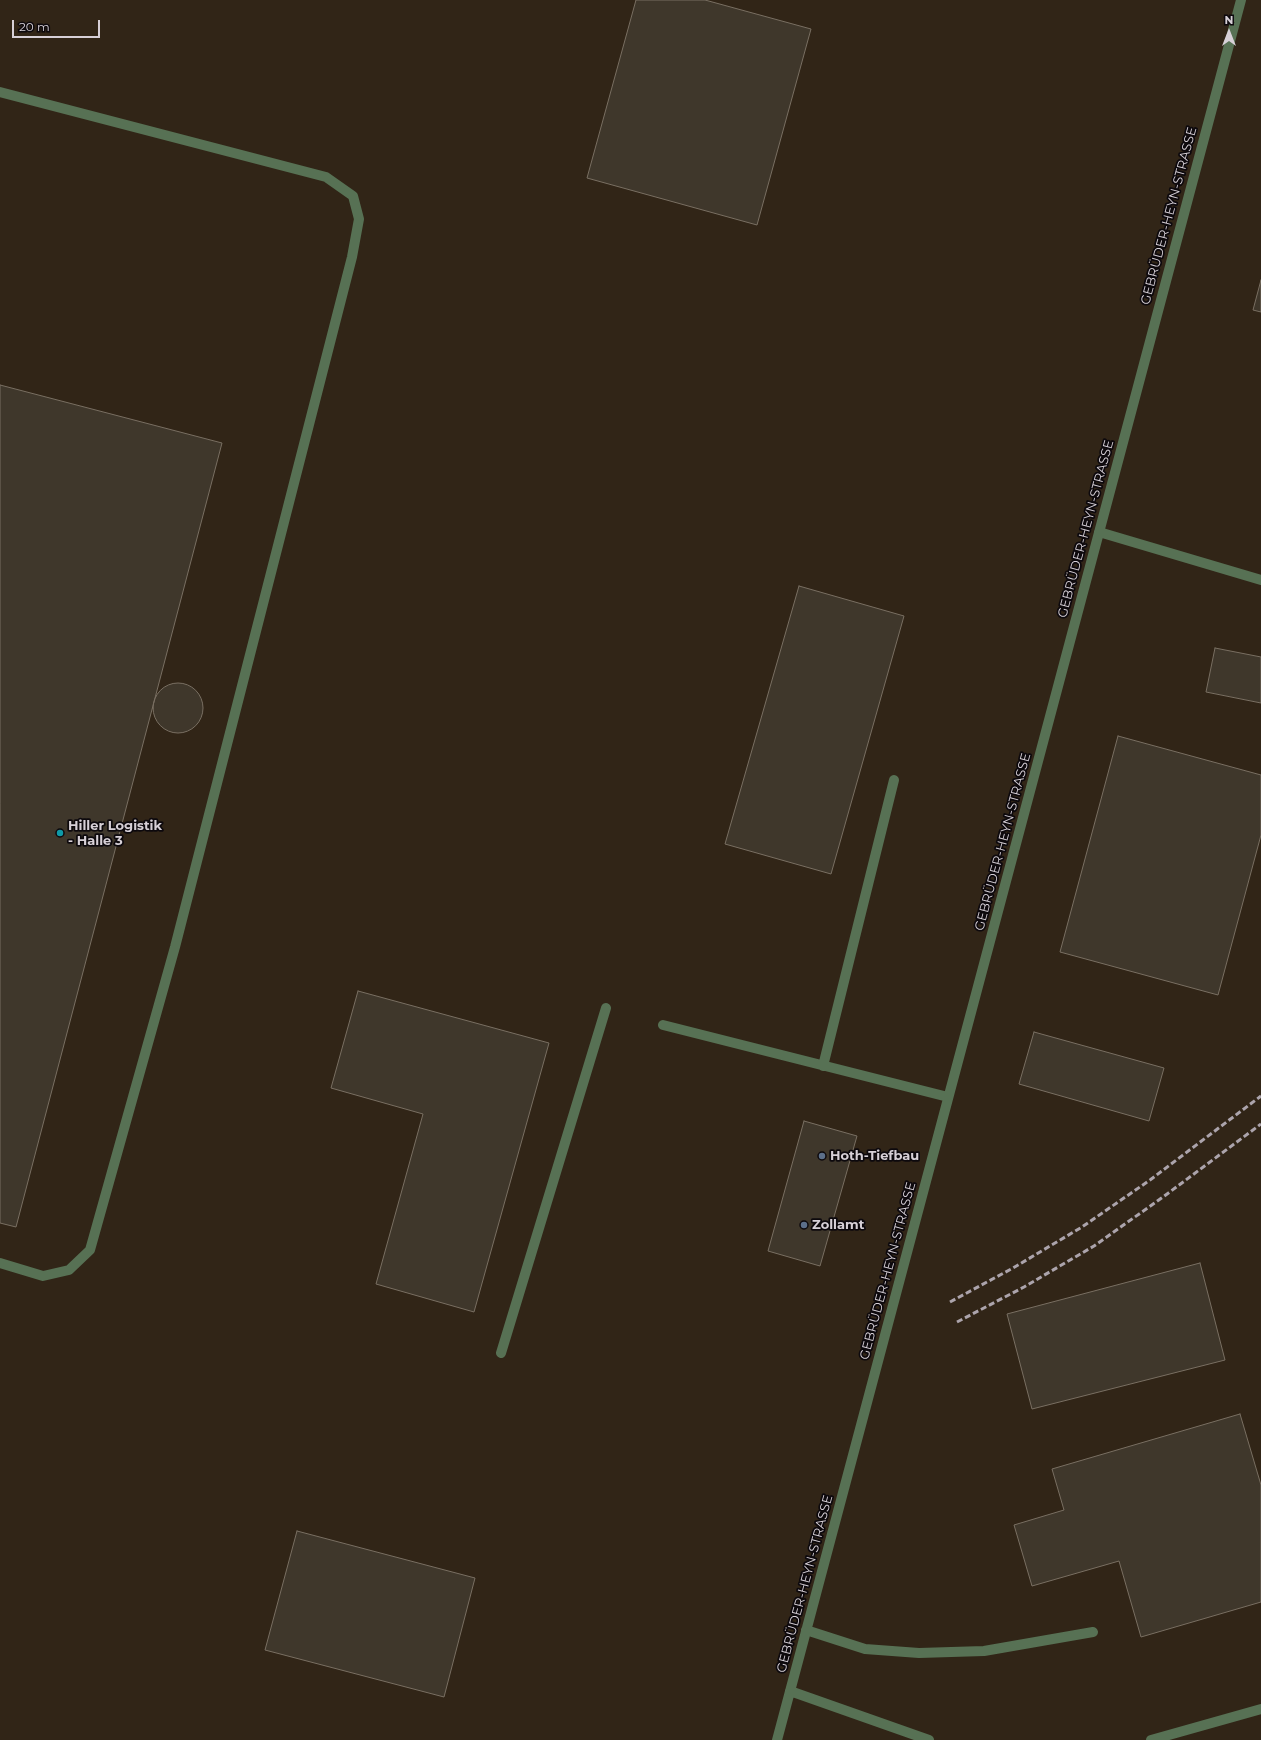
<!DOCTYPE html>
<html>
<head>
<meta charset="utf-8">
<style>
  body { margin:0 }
  #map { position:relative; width:1261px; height:1740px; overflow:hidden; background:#271d27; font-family:Montserrat,sans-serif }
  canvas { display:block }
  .north { position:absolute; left:1209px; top:12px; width:40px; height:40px; -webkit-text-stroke:3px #0d090d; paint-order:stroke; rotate:0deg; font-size:11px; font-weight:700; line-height:16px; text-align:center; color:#d7d0d7 }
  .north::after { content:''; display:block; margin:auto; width:14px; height:18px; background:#d7d0d7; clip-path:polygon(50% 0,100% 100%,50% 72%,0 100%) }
  .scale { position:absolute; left:12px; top:20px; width:88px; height:18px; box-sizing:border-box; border:2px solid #d7d0d7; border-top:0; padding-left:5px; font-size:12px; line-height:14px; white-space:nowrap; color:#d7d0d7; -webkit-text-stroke:3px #0d090d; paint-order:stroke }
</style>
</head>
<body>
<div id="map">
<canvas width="1261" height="1740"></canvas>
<div class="north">N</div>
<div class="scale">20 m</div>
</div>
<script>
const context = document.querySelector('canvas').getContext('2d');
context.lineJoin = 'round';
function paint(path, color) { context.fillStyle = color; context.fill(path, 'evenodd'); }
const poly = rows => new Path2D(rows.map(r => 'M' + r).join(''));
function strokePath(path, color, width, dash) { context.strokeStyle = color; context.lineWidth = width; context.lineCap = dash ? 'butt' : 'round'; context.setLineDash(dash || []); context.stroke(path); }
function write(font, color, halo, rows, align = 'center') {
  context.font = font + ' Montserrat,sans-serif'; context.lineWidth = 3.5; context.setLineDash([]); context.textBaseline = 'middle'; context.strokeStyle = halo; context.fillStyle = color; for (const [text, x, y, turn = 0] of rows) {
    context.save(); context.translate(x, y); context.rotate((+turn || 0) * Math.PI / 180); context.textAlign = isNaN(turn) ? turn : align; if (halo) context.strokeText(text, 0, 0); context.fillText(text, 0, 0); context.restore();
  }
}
const industrial = poly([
  [0,0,1261,0,1261,1740,0,1740]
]);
const building = poly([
  [636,0,705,0,811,29,757,225,587,178,636,0],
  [1261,280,1261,312,1253,310,1261,280],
  [0,385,222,443,16,1227,0,1223,0,385],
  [799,586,904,616,831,874,725,844,799,586],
  [1215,648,1261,657,1261,703,1206,692,1215,648],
  '153 708a25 25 0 1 1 50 0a25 25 0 1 1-50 0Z',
  [1118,736,1261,775,1261,835,1218,995,1060,952,1118,736],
  [358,991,549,1043,474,1312,376,1284,423,1114,331,1088,358,991],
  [1034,1032,1164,1068,1149,1121,1019,1084,1034,1032],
  [804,1121,857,1136,820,1266,768,1251,804,1121],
  [1200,1263,1225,1360,1032,1409,1007,1314,1200,1263],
  [1240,1414,1261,1485,1261,1602,1141,1637,1119,1561,1032,1586,1014,1525,1064,1510,1052,1469,1240,1414],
  [297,1531,475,1578,444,1697,265,1650,297,1531]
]);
const minor = poly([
  [0,92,326,177,353,196,359,219,352,257,175,947,90,1250,69,1270,43,1276,0,1263],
  [1099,532,1261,580],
  [663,1025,948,1097],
  [823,1066,894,780],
  [501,1353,606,1008],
  [806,1630,865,1649,919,1653,984,1651,1093,1632],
  [790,1691,929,1740],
  [777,1740,1241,0],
  [1151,1740,1261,1709]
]);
const rail = poly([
  [950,1302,1013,1268,1082,1227,1150,1180,1261,1096],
  [957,1322,1024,1287,1094,1246,1163,1197,1261,1124]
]);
const markers = [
  [60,833,4,"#0f9aa8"],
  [822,1156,4,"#5c6f8a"],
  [804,1225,4,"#5c6f8a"]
];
const streetNames = [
  ["GEBRÜDER-HEYN-STRASSE",1169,216,-75],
  ["GEBRÜDER-HEYN-STRASSE",1086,529,-75],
  ["GEBRÜDER-HEYN-STRASSE",1003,842,-75],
  ["GEBRÜDER-HEYN-STRASSE",888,1271,-75],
  ["GEBRÜDER-HEYN-STRASSE",805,1584,-75]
];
const poiNames = [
  ["Hiller Logistik",68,826],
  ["- Halle 3",68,841],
  ["Hoth-Tiefbau",830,1156],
  ["Zollamt",812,1225]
];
paint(industrial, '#312517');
paint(building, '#3f372b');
strokePath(building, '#796f62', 1);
strokePath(minor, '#577154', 10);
strokePath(rail, '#aca4ac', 3, [6, 3]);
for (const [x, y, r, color] of markers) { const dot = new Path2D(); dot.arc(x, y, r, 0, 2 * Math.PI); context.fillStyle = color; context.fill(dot); strokePath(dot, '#0d090d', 1.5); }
write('13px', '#d7d0d7', '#0d090d', streetNames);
write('bold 13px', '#d7d0d7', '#0d090d', poiNames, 'left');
</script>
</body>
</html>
